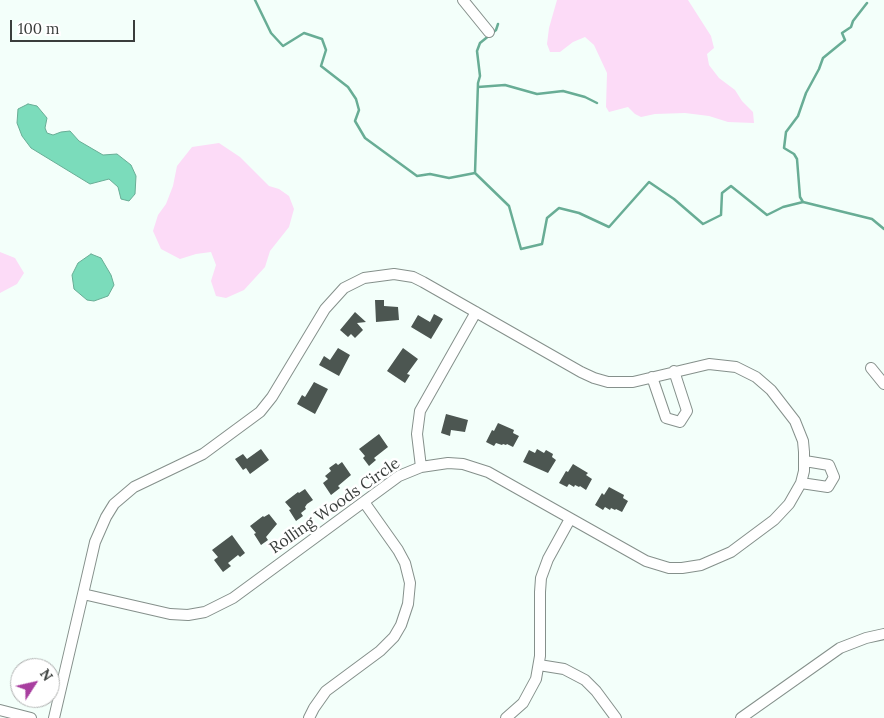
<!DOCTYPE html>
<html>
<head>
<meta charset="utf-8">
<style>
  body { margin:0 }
  #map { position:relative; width:884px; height:718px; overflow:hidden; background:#f3fffa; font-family:Lora,serif }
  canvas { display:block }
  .north { position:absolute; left:10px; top:658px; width:50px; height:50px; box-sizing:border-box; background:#fff; border:1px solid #b0b2b1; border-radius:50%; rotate:55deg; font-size:14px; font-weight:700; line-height:20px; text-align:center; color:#3a3e3c }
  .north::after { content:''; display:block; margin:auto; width:18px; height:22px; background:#a83e9f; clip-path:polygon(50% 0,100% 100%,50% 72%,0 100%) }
  .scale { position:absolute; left:10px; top:20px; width:125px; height:22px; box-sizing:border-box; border:2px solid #3a3e3c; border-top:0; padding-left:6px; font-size:15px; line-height:18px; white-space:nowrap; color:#3a3e3c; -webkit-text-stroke:4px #fff; paint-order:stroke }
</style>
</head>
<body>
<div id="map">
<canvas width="884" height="718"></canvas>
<div class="north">N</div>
<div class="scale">100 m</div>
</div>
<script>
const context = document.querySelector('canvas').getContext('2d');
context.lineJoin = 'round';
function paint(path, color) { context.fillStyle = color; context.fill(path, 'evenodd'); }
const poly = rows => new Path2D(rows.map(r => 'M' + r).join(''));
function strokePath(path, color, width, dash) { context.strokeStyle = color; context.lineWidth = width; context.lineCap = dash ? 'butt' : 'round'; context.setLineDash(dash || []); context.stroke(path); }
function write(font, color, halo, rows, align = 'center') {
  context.font = font + ' Lora,serif'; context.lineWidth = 5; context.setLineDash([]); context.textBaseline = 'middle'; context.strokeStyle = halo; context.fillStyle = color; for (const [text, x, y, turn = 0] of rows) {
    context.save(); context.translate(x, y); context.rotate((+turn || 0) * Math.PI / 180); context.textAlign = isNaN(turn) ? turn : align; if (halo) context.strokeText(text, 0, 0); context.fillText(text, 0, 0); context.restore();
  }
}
const green = poly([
  [557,0,688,0,711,36,714,48,707,54,709,65,719,78,735,90,742,101,753,112,754,123,728,122,709,116,685,113,655,114,641,117,635,114,628,107,609,112,606,107,607,73,594,45,585,37,573,42,560,52,550,52,547,44,549,28],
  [219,143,240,157,269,186,279,189,289,196,294,209,289,227,270,251,265,267,244,290,226,298,216,296,211,281,216,265,211,252,196,254,180,259,161,249,153,231,158,215,166,204,173,186,177,166,192,147],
  [0,252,15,258,24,273,17,284,0,293]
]);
const water = poly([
  [28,104,37,106,47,118,45,128,47,133,53,135,61,132,70,131,79,141,103,155,117,154,131,165,136,176,135,194,129,201,121,199,118,187,109,179,90,184,31,148,22,136,17,123,18,109,28,104],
  [91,254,101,258,111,275,114,285,108,296,94,301,87,300,74,289,72,275,78,263,91,254]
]);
const stream = poly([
  [255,0,271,33,283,46,304,33,322,39,326,50,321,66,348,87,356,99,359,110,355,121,365,138,417,176,430,174,449,178,475,173],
  [478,87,505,85,537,94,563,91,585,97,597,103],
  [475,173,509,206,521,249,542,244,547,218,559,208,579,213,609,227,649,182,674,199,703,224,721,215,722,193,731,186,767,215,783,207,803,202,872,219,884,229],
  [475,173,478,83,480,76,477,51,480,43,496,30,498,24],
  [803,202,800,197,797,159,794,154,784,148,786,132,798,116,806,93,819,69,823,58,845,40,842,33,851,27,853,21,867,3]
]);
const building = poly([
  [375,300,384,300,384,306,398,307,399,320,376,322],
  [355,312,366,322,357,323,363,330,355,338,351,334,348,337,340,330],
  [434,314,443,319,431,339,411,327,418,315,430,322],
  [338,348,350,355,339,376,319,365,324,356,330,360],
  [403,348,418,359,407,374,410,375,405,383,387,371],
  [314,382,328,389,315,414,297,404,302,395,305,397],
  [446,414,468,420,465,432,451,430,450,436,441,433],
  [498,423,514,430,513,433,519,436,513,447,507,444,506,445,503,444,502,445,496,443,494,446,486,442,492,430,494,431],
  [379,434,388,447,374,458,376,460,369,466,363,458,365,456,359,449],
  [261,449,269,460,250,474,246,468,243,470,235,459,243,454,247,459],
  [537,449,544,453,546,450,553,454,552,457,556,460,548,473,523,462,529,450,535,453],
  [342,462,351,475,338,486,340,488,331,495,323,483,328,479,325,476,331,471,329,468,336,463,338,465],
  [573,464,588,473,586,475,592,479,586,490,580,486,579,487,575,485,574,487,569,484,567,487,559,483,566,471,568,472],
  [609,487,624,495,623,498,628,501,622,512,616,509,615,510,611,508,610,510,605,507,603,510,595,505,602,493,604,495],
  [305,489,313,500,307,504,305,507,306,509,301,513,303,516,296,521,289,510,291,509,285,502,298,492,299,493],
  [269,514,277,524,266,537,268,540,261,545,254,534,256,533,250,526,263,516,264,517],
  [232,535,245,553,240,557,238,555,228,563,231,566,223,572,214,560,218,557,212,550]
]);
const minor = poly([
  [463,0,489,32],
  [871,368,884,384],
  [652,377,666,418,680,422,687,411,674,371],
  [421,467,417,434,420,411,476,312],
  [801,483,828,487,834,477,829,465,805,461],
  [539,665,564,669,585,680,596,691,616,718],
  [0,710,31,718],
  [54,718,83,594,95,542,106,517,114,504,134,487,203,454,260,412,272,397,325,309,344,288,364,278,394,274,413,277,423,282,581,372,594,378,608,382,633,382,709,364,736,367,756,377,771,390,795,421,803,441,804,452,804,471,801,483,789,504,774,520,731,552,701,565,682,568,669,568,646,561,488,472,463,464,448,463,421,467,399,476,233,598,205,612,188,615,170,614,83,594],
  [309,718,314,708,326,691,380,651,394,637,401,625,408,604,410,583,405,563,398,550,364,502],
  [506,718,523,703,536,679,540,656,540,592,541,578,548,559,570,519],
  [741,718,840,648,866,638,884,634]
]);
const streetNames = [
  ["Rolling Woods Circle",335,506,-35]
];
paint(green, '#fcdbf7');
paint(water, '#7bdcbb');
strokePath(water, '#68ad95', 1);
strokePath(stream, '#68ad95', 2.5);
paint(building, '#4c5651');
strokePath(minor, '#85908b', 12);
strokePath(minor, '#fff', 10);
write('16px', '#3a3e3c', '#fff', streetNames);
</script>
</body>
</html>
